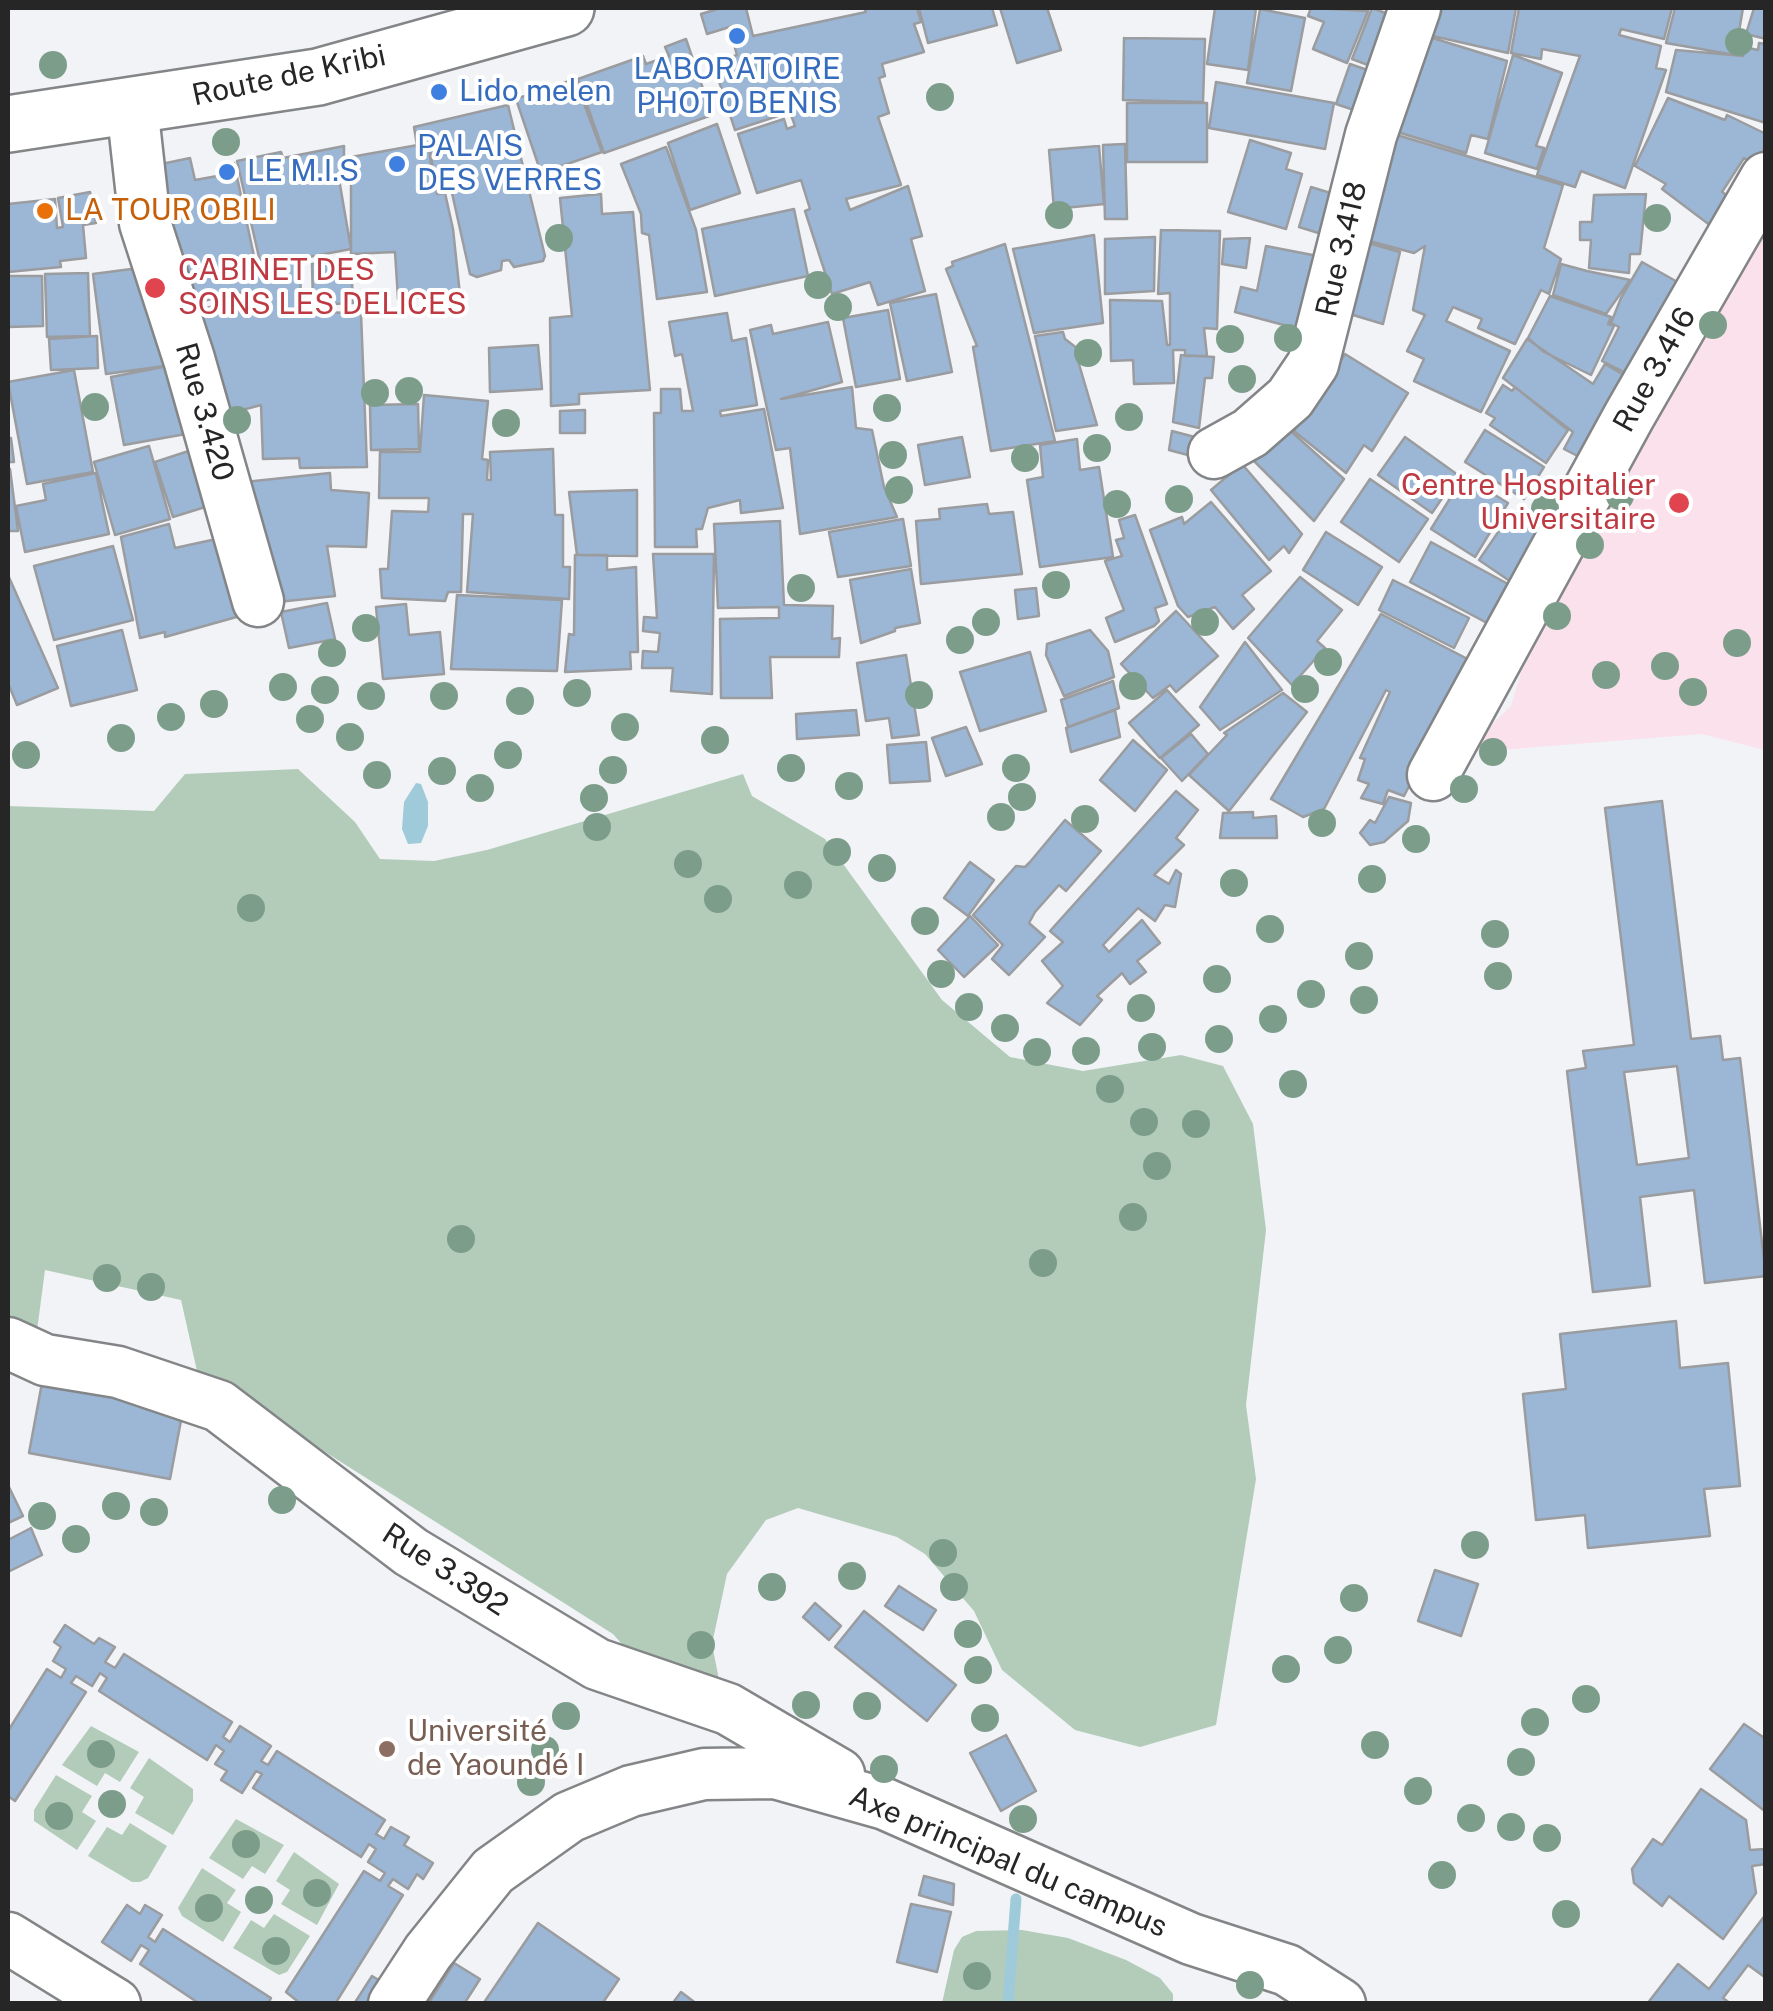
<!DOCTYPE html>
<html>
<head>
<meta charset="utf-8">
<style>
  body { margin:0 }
  #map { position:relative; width:1773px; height:2011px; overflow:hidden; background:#f1f3f6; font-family:"Public Sans",sans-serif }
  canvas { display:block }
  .frame { position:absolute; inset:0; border:10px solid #262627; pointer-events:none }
</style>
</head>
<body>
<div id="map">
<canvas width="1773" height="2011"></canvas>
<div class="frame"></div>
</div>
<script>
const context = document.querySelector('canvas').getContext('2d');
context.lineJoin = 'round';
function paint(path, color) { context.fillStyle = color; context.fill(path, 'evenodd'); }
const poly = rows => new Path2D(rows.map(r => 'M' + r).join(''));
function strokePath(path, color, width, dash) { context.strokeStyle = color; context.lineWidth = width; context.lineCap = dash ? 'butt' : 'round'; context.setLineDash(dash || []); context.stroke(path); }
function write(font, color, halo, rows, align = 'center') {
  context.font = font + ' "Public Sans",sans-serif'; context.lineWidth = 8; context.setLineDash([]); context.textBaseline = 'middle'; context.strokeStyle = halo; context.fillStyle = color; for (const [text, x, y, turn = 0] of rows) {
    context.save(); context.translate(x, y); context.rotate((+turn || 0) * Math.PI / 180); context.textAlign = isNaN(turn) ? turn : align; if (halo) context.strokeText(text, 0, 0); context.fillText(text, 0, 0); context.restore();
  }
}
const medical = poly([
  [1765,198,1765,750,1702,734,1462,753,1511,706,1532,636]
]);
const green = poly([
  [298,769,355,822,380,859,434,861,487,850,743,774,752,796,825,839,942,1000,1010,1057,1083,1071,1181,1055,1223,1066,1253,1124,1266,1230,1246,1405,1256,1479,1216,1725,1140,1747,1075,1730,1002,1670,974,1611,925,1554,897,1537,798,1508,766,1520,727,1574,712,1644,722,1695,658,1685,613,1634,197,1371,181,1300,45,1270,35,1346,8,1365,8,806,154,811,185,774],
  [91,1726,139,1752,120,1782,105,1773,97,1786,62,1765],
  [149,1758,193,1789,193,1801,173,1835,135,1813,144,1797,130,1788],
  [56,1775,92,1796,82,1812,96,1821,77,1850,34,1821,34,1810],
  [236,1819,284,1845,265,1874,252,1866,243,1879,209,1858],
  [130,1823,167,1846,148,1878,140,1882,132,1882,88,1856,107,1827,122,1835],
  [294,1852,339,1884,317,1925,281,1904,290,1890,276,1881],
  [202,1868,236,1890,227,1903,241,1912,223,1942,182,1916,178,1908],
  [274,1914,310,1936,287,1972,279,1975,233,1948,251,1920,264,1928],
  [1022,1930,1068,1938,1126,1960,1160,1978,1173,1994,1173,2003,942,2003,954,1950,962,1937,976,1931]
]);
const water = poly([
  [416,783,421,784,428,802,428,826,421,843,408,844,402,829,404,802]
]);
const stream = poly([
  [1008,2004,1016,1899]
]);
const building = poly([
  [721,8,746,8,753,36,866,12,864,8,917,8,921,22,914,24,924,52,882,64,885,76,879,78,889,113,878,117,901,185,846,199,850,210,908,186,922,236,911,239,925,291,878,305,870,282,832,294,805,211,810,209,801,180,757,193,738,134,784,119,787,129,795,126,790,112,735,130,713,63,737,55,731,35,739,32,736,25,707,34,701,14,721,8],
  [919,8,992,8,997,25,928,43,919,8],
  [1000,8,1047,8,1061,50,1017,63,1000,8],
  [1215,8,1256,8,1248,70,1207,64,1215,8],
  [1311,8,1368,11,1347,63,1313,49,1324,22,1308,16,1311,8],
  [1372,8,1396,17,1376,68,1352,59,1372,8],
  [1429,8,1516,8,1508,53,1424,34,1429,8],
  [1519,8,1672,8,1664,39,1621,29,1619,35,1661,46,1656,68,1666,70,1625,188,1581,171,1575,187,1537,175,1580,56,1542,49,1541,59,1511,53,1519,8],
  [1675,8,1743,8,1735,55,1666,43,1675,8],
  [1754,8,1766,8,1766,39,1746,34,1754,8],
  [1260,9,1305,18,1291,91,1247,83,1260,9],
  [1426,36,1507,61,1488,139,1471,135,1466,153,1381,127,1426,36],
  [1124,38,1205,39,1203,102,1123,100,1124,38],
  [686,39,712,115,604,153,578,79,643,56,646,64,669,56,665,47,686,39],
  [1759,43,1766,44,1766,123,1666,92,1676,50,1743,56,1744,47,1758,50,1759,43],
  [1513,55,1562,73,1536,146,1544,148,1537,169,1485,153,1513,55],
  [1350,64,1376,73,1363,113,1336,104,1350,64],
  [575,79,602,152,541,173,516,99,575,79],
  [1216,82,1334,103,1325,149,1209,128,1216,82],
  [1668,98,1725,120,1727,115,1766,134,1761,170,1744,158,1722,192,1745,207,1727,238,1662,189,1666,184,1635,166,1668,98],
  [1127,103,1207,103,1207,162,1127,162,1127,103],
  [508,105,545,256,543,261,514,267,509,260,502,261,501,270,477,277,470,274,448,175,432,179,429,143,417,146,414,127,508,105],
  [717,124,740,193,690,210,668,143,717,124],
  [1397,135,1563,185,1544,248,1561,259,1549,294,1541,290,1515,344,1478,328,1482,319,1453,307,1446,321,1510,351,1481,412,1414,381,1424,359,1407,351,1425,315,1413,310,1425,246,1414,253,1351,236,1397,135],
  [1250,140,1291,153,1286,169,1302,174,1286,229,1228,212,1250,140],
  [429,143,437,194,445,193,453,229,460,295,398,299,395,252,351,254,351,157,429,143],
  [1125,144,1127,219,1105,219,1103,145,1125,144],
  [344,146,344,179,339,179,351,249,261,266,237,161,281,152,283,158,344,146],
  [1099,146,1104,204,1054,209,1049,150,1099,146],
  [666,147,696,230,707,292,657,299,649,235,642,233,641,214,621,164,666,147],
  [190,158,195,180,223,175,221,165,234,163,255,261,259,260,261,266,299,259,302,312,361,313,367,467,300,468,299,458,263,459,261,405,212,418,188,313,244,298,242,292,177,307,152,166,190,158],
  [1311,187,1337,195,1325,235,1299,227,1311,187],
  [90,192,96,223,83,225,86,258,60,261,61,267,8,272,8,204,55,199,57,228,63,227,58,198,90,192],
  [601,194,602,214,633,212,650,390,579,394,579,404,551,406,550,318,572,316,560,198,601,194],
  [1646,194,1640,254,1630,254,1629,273,1589,268,1591,240,1580,240,1580,222,1592,222,1594,195,1646,194],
  [794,209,808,276,715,296,702,229,794,209],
  [1161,230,1220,231,1217,329,1204,328,1207,356,1185,356,1185,350,1173,350,1174,383,1134,384,1133,360,1111,361,1110,300,1162,301,1167,345,1170,345,1170,293,1158,294,1161,230],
  [1094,235,1103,323,1034,333,1013,249,1094,235],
  [1155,237,1154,291,1105,294,1105,239,1155,237],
  [1250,238,1246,268,1222,264,1224,239,1250,238],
  [1350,238,1400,252,1383,324,1333,309,1350,238],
  [1005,244,1055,441,991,451,973,347,977,346,946,269,953,266,952,262,1005,244],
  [1266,246,1328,258,1310,332,1235,312,1241,287,1257,291,1266,246],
  [351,261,353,303,313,305,312,264,351,261],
  [1642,262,1681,284,1638,379,1602,361,1619,327,1611,323,1621,298,1642,262],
  [1561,264,1587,271,1630,280,1606,314,1553,295,1561,264],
  [139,268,172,365,106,374,93,274,139,268],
  [88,273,90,336,47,337,45,274,88,273],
  [8,276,42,276,43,326,8,327,8,276],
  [936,294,952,372,907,381,890,303,936,294],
  [1550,296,1611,317,1608,324,1614,326,1591,375,1544,352,1528,338,1550,296],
  [888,310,900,379,856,387,843,318,888,310],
  [727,313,732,341,746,338,757,405,720,411,721,416,764,409,783,508,741,513,740,500,708,508,702,529,696,529,697,547,655,547,654,413,661,413,661,389,680,389,682,411,693,411,682,354,675,356,669,322,727,313],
  [828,322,842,382,781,399,852,387,856,428,872,430,884,487,897,517,800,534,790,448,776,450,750,330,771,325,773,334,828,322],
  [1063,332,1065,339,1082,352,1076,354,1097,425,1056,431,1035,336,1063,332],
  [97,336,98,368,51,370,49,339,97,336],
  [1527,339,1593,384,1605,364,1636,382,1595,465,1564,449,1573,432,1503,378,1527,339],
  [538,345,542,389,490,392,489,348,538,345],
  [1345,354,1408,393,1372,451,1364,445,1346,473,1294,431,1345,354],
  [1181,355,1214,357,1212,378,1205,378,1199,428,1173,422,1181,355],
  [184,363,197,432,124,445,111,377,184,363],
  [74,370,93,472,27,484,8,382,74,370],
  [1503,385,1512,391,1515,387,1568,430,1546,463,1490,425,1495,418,1486,413,1503,385],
  [424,395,488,401,482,459,488,460,487,480,491,480,490,452,553,449,555,515,563,515,563,567,570,567,569,599,467,592,473,514,463,514,461,592,448,592,445,601,382,598,380,569,388,569,392,511,428,512,429,498,379,498,380,452,420,452,424,395],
  [418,404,419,449,371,450,370,405,418,404],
  [585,410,585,433,560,433,560,411,585,410],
  [1283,424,1344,479,1314,521,1251,458,1283,424],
  [1485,430,1544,467,1524,499,1465,462,1485,430],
  [1172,431,1206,440,1203,459,1169,450,1172,431],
  [962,437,970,477,925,485,918,445,962,437],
  [1405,437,1458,475,1432,513,1378,475,1405,437],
  [8,438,11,438,14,462,8,462,8,438],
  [1077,439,1080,470,1099,467,1113,557,1040,567,1027,480,1043,477,1040,445,1077,439],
  [149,446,170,519,115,535,94,462,149,446],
  [201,447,218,503,173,517,155,462,201,447],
  [1242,464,1302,534,1289,553,1284,546,1269,560,1211,490,1242,464],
  [8,469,10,469,18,531,8,531,8,469],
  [96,473,109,534,25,552,16,506,46,500,43,484,96,473],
  [330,473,331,490,369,493,366,547,327,546,335,596,268,603,245,482,330,473],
  [1464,476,1508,503,1475,557,1431,529,1464,476],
  [1370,479,1428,519,1399,562,1341,522,1370,479],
  [637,490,637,556,577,555,569,492,637,490],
  [1211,502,1271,571,1242,595,1254,609,1233,629,1215,607,1188,617,1178,606,1150,530,1182,517,1184,524,1211,502],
  [987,504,989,514,1013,512,1022,574,921,584,916,521,940,519,939,509,987,504],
  [1512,512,1550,538,1517,586,1479,560,1512,512],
  [1135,515,1167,604,1155,608,1159,621,1154,626,1115,642,1106,618,1124,610,1105,561,1122,556,1116,540,1124,538,1119,520,1135,515],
  [903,519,911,566,838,577,829,532,903,519],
  [780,521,784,605,833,606,832,639,840,638,839,657,770,657,772,698,721,698,720,619,779,618,779,607,718,608,714,524,780,521],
  [169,524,175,548,221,538,240,616,165,637,165,632,140,638,121,537,169,524],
  [1326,532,1382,567,1358,605,1303,570,1326,532],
  [1431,542,1508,584,1487,623,1410,582,1431,542],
  [113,546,133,620,54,640,34,566,113,546],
  [653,554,714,554,712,694,671,691,673,668,642,668,643,651,658,652,660,633,643,631,644,617,657,618,653,554],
  [575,555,607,555,607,570,636,567,638,652,630,652,631,669,565,672,569,634,574,635,575,555],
  [911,569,920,623,895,628,895,631,861,643,850,580,911,569],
  [8,575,58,688,17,705,8,683,8,575],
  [1300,577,1342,610,1317,641,1325,648,1292,685,1248,638,1300,577],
  [1393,580,1469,618,1454,648,1379,610,1393,580],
  [1036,588,1039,616,1018,619,1015,590,1036,588],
  [457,595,562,600,557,671,451,669,457,595],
  [327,603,335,639,289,648,281,612,327,603],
  [406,604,409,635,440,632,444,674,383,679,376,607,406,604],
  [1176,611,1218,656,1176,692,1170,685,1153,698,1121,664,1176,611],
  [1381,614,1483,667,1433,739,1404,796,1388,790,1383,804,1361,798,1369,784,1358,780,1365,759,1360,758,1390,692,1386,690,1324,809,1303,817,1271,799,1381,614],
  [122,630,137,690,71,706,57,646,122,630],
  [1090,630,1108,651,1114,677,1064,696,1046,655,1047,644,1090,630],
  [1245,642,1282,690,1220,730,1200,707,1245,642],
  [1030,652,1046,711,980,731,960,672,1030,652],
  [906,655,919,735,892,738,889,718,866,721,857,663,906,655],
  [1113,681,1119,708,1068,727,1061,700,1113,681],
  [1167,690,1199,725,1160,758,1129,723,1167,690],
  [1283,693,1307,712,1229,811,1189,775,1227,735,1224,733,1283,693],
  [856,710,859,735,797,739,796,714,856,710],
  [1115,710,1120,737,1071,752,1066,728,1115,710],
  [966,727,982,764,946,776,932,738,966,727],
  [1191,734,1208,754,1182,781,1161,758,1191,734],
  [1133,740,1167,770,1135,811,1100,780,1133,740],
  [926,742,930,781,890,783,887,745,926,742],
  [1176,791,1198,810,1176,838,1184,845,1154,875,1169,884,1176,870,1181,874,1175,907,1165,905,1155,921,1138,908,1103,945,1109,952,1142,920,1160,943,1137,961,1146,972,1130,984,1122,973,1097,996,1102,1000,1080,1025,1047,1003,1063,986,1042,961,1063,942,1050,931,1176,791],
  [1389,797,1411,803,1408,821,1384,842,1370,845,1360,833,1370,820,1375,823,1389,797],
  [1662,801,1691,1039,1720,1036,1723,1060,1740,1058,1766,1276,1705,1283,1694,1190,1640,1197,1650,1286,1593,1292,1567,1071,1586,1068,1583,1051,1634,1045,1605,808,1662,801],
  [1677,1066,1689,1158,1637,1165,1624,1072,1677,1066],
  [1253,812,1253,818,1276,816,1277,838,1220,838,1223,813,1253,812],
  [1065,820,1101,851,1066,891,1059,885,1035,912,1029,923,1045,937,1009,975,992,959,1003,945,973,915,1016,866,1025,867,1030,862,1065,820],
  [970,862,994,880,968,916,944,898,970,862],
  [970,916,998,945,964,977,938,950,970,916],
  [1676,1321,1680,1368,1728,1363,1740,1486,1704,1489,1710,1536,1588,1548,1585,1515,1536,1520,1523,1394,1566,1389,1560,1334,1676,1321],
  [44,1372,148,1391,146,1409,182,1415,170,1479,29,1453,44,1372],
  [8,1485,23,1516,8,1523,8,1485],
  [31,1528,42,1555,8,1572,8,1540,31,1528],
  [1435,1570,1478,1584,1461,1636,1418,1621,1435,1570],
  [899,1586,936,1610,923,1630,885,1606,899,1586],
  [815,1603,841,1626,829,1640,803,1617,815,1603],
  [864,1611,956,1685,927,1721,835,1647,864,1611],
  [65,1625,94,1644,99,1638,115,1647,105,1662,115,1668,124,1654,232,1722,223,1737,230,1742,240,1726,271,1746,261,1761,268,1765,277,1751,385,1820,376,1834,384,1839,391,1827,409,1837,404,1845,433,1863,423,1879,417,1874,408,1889,393,1879,388,1886,403,1895,335,2004,301,2004,286,1992,364,1871,380,1881,385,1873,368,1862,376,1849,369,1844,361,1857,253,1788,262,1774,256,1771,242,1793,221,1780,227,1771,215,1764,224,1751,216,1745,207,1760,99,1691,107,1678,100,1673,92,1686,76,1676,71,1683,86,1692,15,1801,8,1796,8,1731,47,1669,61,1678,66,1669,53,1661,61,1647,54,1642,65,1625],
  [1744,1724,1766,1739,1766,1812,1710,1769,1744,1724],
  [1006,1735,1036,1791,1001,1811,970,1753,1006,1735],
  [1701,1789,1746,1820,1750,1850,1766,1849,1766,1864,1752,1866,1756,1893,1723,1939,1669,1896,1662,1906,1634,1883,1632,1869,1653,1839,1662,1845,1701,1789],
  [924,1876,954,1884,953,1905,919,1895,924,1876],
  [911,1904,951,1912,937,1972,897,1962,911,1904],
  [127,1905,140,1914,145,1905,162,1915,148,1937,155,1942,163,1929,271,1998,268,2004,200,2004,140,1964,149,1950,141,1945,131,1961,102,1942,127,1905],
  [1766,1914,1766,1978,1748,1965,1723,1998,1731,2004,1647,2004,1678,1964,1709,1989,1766,1914],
  [538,1923,619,1979,602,2004,483,2004,538,1923],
  [454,1963,480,1979,464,2004,428,2004,454,1963],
  [372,1976,387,1985,375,2004,354,2004,372,1976],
  [681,1992,697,2004,672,2004,681,1992]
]);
const minor = poly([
  [132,106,145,223,189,359,258,601],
  [1214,453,1250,433,1290,398,1313,364,1371,135,1415,8],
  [1433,775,1629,416,1766,178],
  [8,1343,45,1360,118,1372,219,1406,411,1552,597,1664,728,1709,839,1774],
  [8,1938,115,2004],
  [394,2004,428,1952,493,1871,569,1817,631,1791,704,1774,775,1773,885,1804,1191,1939,1287,1970,1340,2004]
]);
const major = poly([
  [8,124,318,77,566,8]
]);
const trees = [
  [1739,42],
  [53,65],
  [940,97],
  [226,142],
  [1059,215],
  [1657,218],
  [559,238],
  [818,285],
  [838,307],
  [1713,325],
  [1288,338],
  [1230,339],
  [1088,353],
  [1242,379],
  [409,391],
  [375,393],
  [95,407],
  [887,408],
  [1129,417],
  [237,420],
  [506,423],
  [1097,448],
  [893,455],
  [1025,458],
  [899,490],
  [1620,496],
  [1179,499],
  [1117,504],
  [1545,509],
  [1590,545],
  [1056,585],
  [801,588],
  [1557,616],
  [986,622],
  [1205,622],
  [366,628],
  [960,640],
  [1737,643],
  [332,653],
  [1328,662],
  [1665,666],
  [1606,675],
  [1133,686],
  [283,687],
  [1305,689],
  [325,690],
  [1693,692],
  [577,693],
  [919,695],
  [371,696],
  [444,696],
  [520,701],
  [214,704],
  [171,717],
  [310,719],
  [625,727],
  [350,737],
  [121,738],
  [715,740],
  [1493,752],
  [26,755],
  [508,755],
  [791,768],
  [1016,768],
  [613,770],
  [442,771],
  [377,775],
  [849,786],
  [480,788],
  [1464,789],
  [1022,797],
  [594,798],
  [1001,817],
  [1085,819],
  [1322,823],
  [597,827],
  [1416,839],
  [837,852],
  [688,864],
  [882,868],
  [1372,879],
  [1234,883],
  [798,885],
  [718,899],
  [251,908],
  [925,921],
  [1270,929],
  [1495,934],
  [1359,956],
  [941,974],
  [1498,976],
  [1217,979],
  [1311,994],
  [1364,1000],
  [969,1007],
  [1141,1008],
  [1273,1019],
  [1005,1028],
  [1219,1039],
  [1152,1047],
  [1086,1051],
  [1037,1052],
  [1293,1084],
  [1110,1089],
  [1144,1122],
  [1196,1124],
  [1157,1166],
  [1133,1217],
  [461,1239],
  [1043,1263],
  [107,1278],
  [151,1287],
  [282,1500],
  [116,1506],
  [154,1512],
  [42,1516],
  [76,1539],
  [1475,1545],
  [943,1553],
  [852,1576],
  [772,1587],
  [954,1587],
  [1354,1598],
  [968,1634],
  [701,1645],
  [1338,1650],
  [1286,1669],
  [978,1670],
  [1586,1699],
  [806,1705],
  [867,1706],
  [566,1716],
  [985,1718],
  [1535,1722],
  [1375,1745],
  [545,1750],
  [101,1754],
  [1521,1762],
  [884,1769],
  [531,1782],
  [1418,1791],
  [112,1804],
  [59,1816],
  [1471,1818],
  [1023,1819],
  [1511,1827],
  [1547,1838],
  [246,1844],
  [1442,1875],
  [317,1893],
  [259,1900],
  [209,1908],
  [1566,1914],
  [276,1951],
  [977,1976],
  [1250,1985]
];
const markers = [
  [737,36,10,"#3f7fe0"],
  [439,92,10,"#3f7fe0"],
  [397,164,10,"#3f7fe0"],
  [227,172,10,"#3f7fe0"],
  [45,211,10,"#e8710a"],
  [155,288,12,"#e0444e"],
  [1679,503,12,"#e0444e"],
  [387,1749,10,"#8d6e63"]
];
const shopNames = [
  ["LABORATOIRE",737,70,"center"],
  ["PHOTO BENIS",737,104,"center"],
  ["Lido melen",459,92],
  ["PALAIS",417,147],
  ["DES VERRES",417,181],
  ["LE M.I.S",247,172]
];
const streetNames = [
  ["Route de Kribi",289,76,-12],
  ["Rue 3.418",1342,249,-77],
  ["Rue 3.416",1655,370,-61],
  ["Rue 3.420",204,412,74],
  ["Rue 3.392",445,1570,33],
  ["Axe principal du campus",1008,1862,23]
];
const foodNames = [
  ["LA TOUR OBILI",65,211]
];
const healthNames = [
  ["CABINET DES",178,271],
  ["SOINS LES DELICES",178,305],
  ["Centre Hospitalier",1656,486,"right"],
  ["Universitaire",1656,520,"right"]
];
const educationNames = [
  ["Université",407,1732],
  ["de Yaoundé I",407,1766]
];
paint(medical, '#fae1eb');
paint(green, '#b3ccba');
paint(water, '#9ecada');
strokePath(stream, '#9ecada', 11);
paint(building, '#9cb7d5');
strokePath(building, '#9a9c9f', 2.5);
strokePath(minor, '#838587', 55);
strokePath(major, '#838587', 60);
strokePath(minor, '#fff', 50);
strokePath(major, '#fff', 55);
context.fillStyle = '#7d9d8b';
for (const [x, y] of trees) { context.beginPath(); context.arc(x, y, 14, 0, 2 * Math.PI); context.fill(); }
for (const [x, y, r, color] of markers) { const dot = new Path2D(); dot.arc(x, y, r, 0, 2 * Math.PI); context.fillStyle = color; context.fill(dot); strokePath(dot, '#fff', 4); }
write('30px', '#366cbe', '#fff', shopNames, 'left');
write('30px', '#262627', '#fff', streetNames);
write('30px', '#c56008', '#fff', foodNames, 'left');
write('30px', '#be3a42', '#fff', healthNames, 'left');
write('30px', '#785e54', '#fff', educationNames, 'left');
</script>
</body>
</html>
